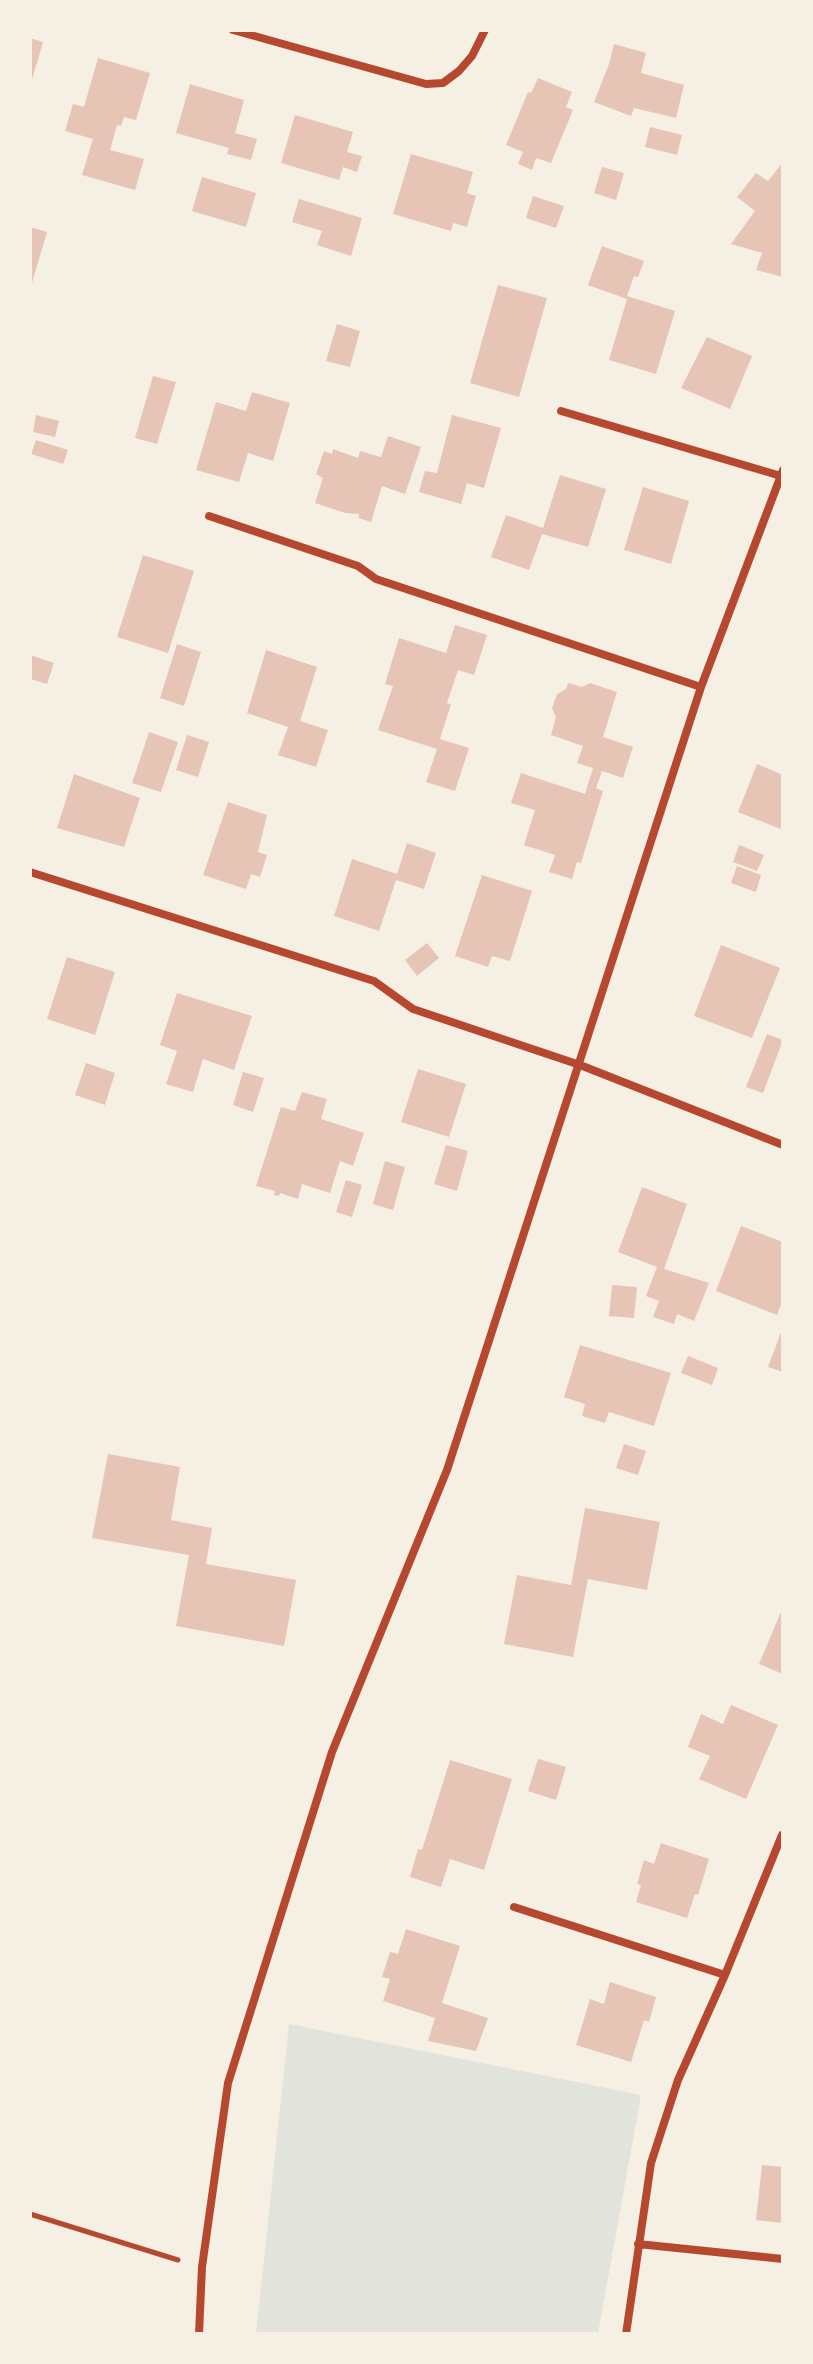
<!DOCTYPE html>
<html>
<head>
<meta charset="utf-8">
<style>
  body { margin:0 }
  #map { position:relative; width:813px; height:2364px; overflow:hidden; background:#f6efe4; font-family:Signika,sans-serif }
  canvas { display:block }
  .frame { position:absolute; inset:0; border:32px solid #f6efe4; pointer-events:none }
</style>
</head>
<body>
<div id="map">
<canvas width="813" height="2364"></canvas>
<div class="frame"></div>
</div>
<script>
const context = document.querySelector('canvas').getContext('2d');
context.lineJoin = 'round';
function paint(path, color) { context.fillStyle = color; context.fill(path, 'evenodd'); }
const poly = rows => new Path2D(rows.map(r => 'M' + r).join(''));
function strokePath(path, color, width, dash) { context.strokeStyle = color; context.lineWidth = width; context.lineCap = dash ? 'butt' : 'round'; context.setLineDash(dash || []); context.stroke(path); }
const green = poly([
  [289,2024,641,2095,598,2334,256,2334]
]);
const building = poly([
  [30,38,43,42,31,83,30,83],
  [614,44,646,53,641,73,684,85,676,118,634,108,631,116,594,102,609,64],
  [98,58,150,73,136,120,124,117,121,126,117,125,110,150,144,159,135,190,82,175,93,139,65,131,73,104,84,107],
  [538,78,572,92,566,107,573,110,551,163,536,158,532,170,518,164,523,152,506,145,528,92,531,93],
  [190,84,244,100,235,133,257,139,251,160,227,154,229,148,176,133],
  [295,115,353,132,347,152,362,156,357,172,343,167,339,180,281,163],
  [650,127,682,135,677,155,645,147],
  [411,154,473,172,467,193,476,196,467,227,453,223,451,231,393,214],
  [783,162,783,277,756,270,762,253,731,244,755,211,737,197,756,173,768,181],
  [602,167,624,173,616,200,594,193],
  [202,177,256,193,246,227,192,211],
  [533,196,564,206,556,228,526,218],
  [299,199,362,218,351,256,317,245,322,231,292,222],
  [30,227,47,232,31,286,30,286],
  [602,246,644,261,638,277,634,276,627,296,675,311,656,374,609,360,627,299,588,285],
  [498,285,547,298,519,397,470,383],
  [337,324,360,331,350,367,326,361],
  [707,337,752,356,730,409,681,388],
  [153,376,176,382,157,444,135,438],
  [252,392,290,403,273,461,248,453,239,482,196,470,216,402,246,411],
  [36,415,59,421,55,437,33,432],
  [452,415,501,428,484,488,467,483,461,504,419,492,425,471,437,473],
  [388,436,421,447,405,494,382,486,371,522,359,518,359,514,345,513,315,503,323,478,316,474,324,451,332,454,333,449,358,458,360,451,381,457],
  [36,440,68,450,63,464,31,454],
  [560,475,606,489,588,547,542,534,529,570,491,557,506,515,543,528],
  [643,487,689,501,671,564,624,550],
  [143,555,194,571,168,653,117,637],
  [455,625,487,635,474,675,458,670,447,703,451,704,440,739,469,748,455,791,426,782,437,749,378,730,393,686,385,684,399,638,446,653],
  [177,644,201,652,184,706,160,698],
  [266,650,317,667,300,721,328,730,316,767,278,755,288,727,247,713],
  [30,655,54,663,47,684,30,679],
  [568,683,582,687,590,683,617,692,603,737,633,747,623,778,602,771,596,788,603,791,581,863,577,862,572,879,549,872,555,855,524,845,535,810,511,803,521,773,585,794,593,768,577,763,583,746,551,735,556,717,552,708,557,694,566,689],
  [149,732,178,742,161,792,132,783],
  [187,735,209,742,198,777,176,770],
  [757,764,783,775,783,830,738,812],
  [74,774,140,798,124,847,57,828],
  [228,802,267,815,258,852,267,855,260,877,251,874,246,889,203,875],
  [407,843,436,853,424,889,396,880,379,931,334,916,352,859,397,874],
  [739,845,764,855,757,871,733,862],
  [737,866,761,875,756,892,731,883],
  [482,875,532,891,510,961,492,956,488,967,455,956],
  [427,943,439,958,417,976,405,960],
  [721,945,780,968,752,1038,694,1016],
  [67,957,115,972,95,1035,47,1019],
  [177,993,252,1016,234,1070,203,1059,193,1092,166,1084,177,1051,160,1045],
  [767,1034,783,1040,763,1093,746,1087],
  [86,1063,115,1073,105,1105,75,1095],
  [418,1069,466,1084,449,1137,401,1122],
  [243,1072,264,1078,253,1112,233,1105],
  [302,1092,327,1099,321,1119,364,1133,353,1166,340,1161,330,1193,302,1184,298,1199,280,1193,279,1196,274,1195,275,1191,256,1186,281,1107,295,1111],
  [446,1145,468,1151,457,1191,434,1184],
  [385,1161,405,1167,393,1210,373,1204],
  [346,1180,362,1185,352,1217,336,1212],
  [642,1187,687,1204,664,1269,709,1283,694,1321,677,1314,674,1324,653,1317,659,1301,646,1296,657,1267,618,1252],
  [741,1226,783,1242,783,1299,777,1315,716,1291],
  [612,1285,637,1287,634,1318,609,1316],
  [783,1327,783,1372,768,1367],
  [580,1345,671,1373,654,1426,609,1412,605,1423,582,1416,585,1404,564,1397],
  [688,1356,718,1368,712,1385,681,1373],
  [624,1444,646,1451,638,1475,616,1468],
  [108,1454,180,1467,171,1520,212,1528,206,1564,296,1580,284,1646,176,1626,189,1555,92,1538],
  [585,1508,660,1522,647,1590,588,1579,573,1657,504,1644,517,1575,571,1585],
  [783,1607,783,1674,759,1664],
  [731,1705,778,1725,746,1799,699,1779,710,1756,688,1747,701,1714,723,1724],
  [538,1759,566,1767,556,1800,528,1791],
  [450,1760,512,1779,484,1870,450,1859,441,1887,410,1877,418,1849,422,1850],
  [661,1843,709,1859,698,1895,695,1894,687,1918,636,1902,641,1885,637,1884,644,1860,654,1864],
  [406,1929,460,1946,442,2003,488,2018,476,2051,428,2041,435,2018,383,2001,390,1979,382,1977,390,1952,398,1954],
  [610,1982,656,1997,649,2022,644,2020,631,2062,576,2045,590,1999,604,2004],
  [762,2165,783,2167,783,2223,756,2220]
]);
const path = poly([
  [30,2214,178,2260]
]);
const minor = poly([
  [233,30,426,84,443,83,459,71,472,56,485,30],
  [561,411,781,476],
  [209,516,358,566,376,579,701,687],
  [30,872,374,981,413,1009,580,1065,783,1145],
  [514,1907,725,1975],
  [638,2244,783,2259],
  [199,2334,202,2267,228,2083,332,1752,447,1470,701,687,783,470],
  [626,2334,651,2163,678,2080,725,1975,782,1835]
]);
paint(green, '#e2e4dc');
paint(building, '#e6c5b7');
strokePath(path, '#b5482f', 5);
strokePath(minor, '#b5482f', 8);
</script>
</body>
</html>
